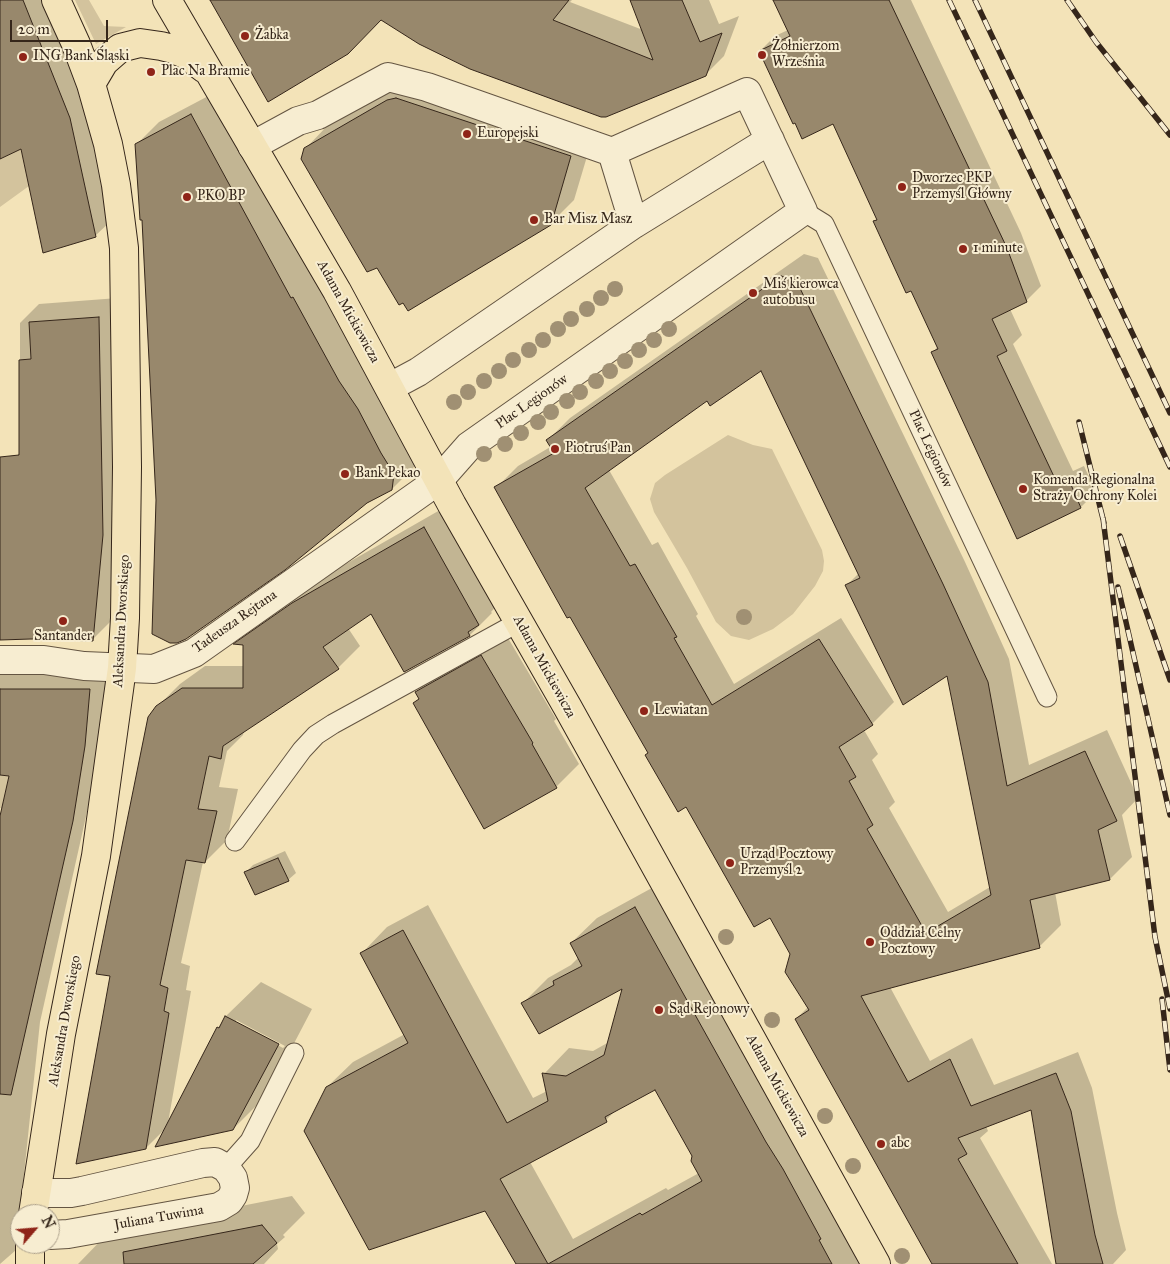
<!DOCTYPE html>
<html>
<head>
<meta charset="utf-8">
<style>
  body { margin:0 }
  #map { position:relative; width:1170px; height:1264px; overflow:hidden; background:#f3e3b8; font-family:"IM FELL Great Primer",serif }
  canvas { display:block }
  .north { position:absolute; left:10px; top:1204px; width:50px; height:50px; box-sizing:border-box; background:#f7edd1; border:1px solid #a99d88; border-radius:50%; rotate:63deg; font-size:14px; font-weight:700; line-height:20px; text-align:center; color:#35261a }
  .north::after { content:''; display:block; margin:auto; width:18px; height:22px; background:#8f2418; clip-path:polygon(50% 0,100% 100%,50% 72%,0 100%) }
  .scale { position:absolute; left:10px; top:20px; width:98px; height:22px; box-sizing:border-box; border:2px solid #35261a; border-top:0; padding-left:6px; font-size:15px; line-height:18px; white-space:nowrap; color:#35261a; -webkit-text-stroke:4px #f7edd1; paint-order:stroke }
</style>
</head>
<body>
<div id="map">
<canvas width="1170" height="1264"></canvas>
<div class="north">N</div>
<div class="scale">20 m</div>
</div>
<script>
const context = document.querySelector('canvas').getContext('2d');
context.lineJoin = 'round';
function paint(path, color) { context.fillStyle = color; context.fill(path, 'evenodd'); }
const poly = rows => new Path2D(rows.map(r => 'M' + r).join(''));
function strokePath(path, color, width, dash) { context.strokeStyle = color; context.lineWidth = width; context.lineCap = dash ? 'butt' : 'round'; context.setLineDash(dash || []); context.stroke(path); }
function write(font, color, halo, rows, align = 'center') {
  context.font = font + ' "IM FELL Great Primer",serif'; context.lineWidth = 4; context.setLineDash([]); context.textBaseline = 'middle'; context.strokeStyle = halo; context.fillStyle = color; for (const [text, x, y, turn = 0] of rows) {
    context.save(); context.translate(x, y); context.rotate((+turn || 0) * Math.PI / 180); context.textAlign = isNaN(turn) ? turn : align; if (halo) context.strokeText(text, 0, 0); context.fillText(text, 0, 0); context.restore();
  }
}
const green = poly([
  [75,0,89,0,104,26,126,27,96,44],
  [21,149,29,186,0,207,0,159],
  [728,435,753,445,772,449,822,550,824,561,823,571,815,586,793,614,773,629,749,640,731,636,716,622,687,568,654,512,650,499,655,483,665,475],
  [0,775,9,776,2,808,0,808]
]);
const shadow = poly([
  [0,0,47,0,87,101,113,219,95,236,22,148,0,158],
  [210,0,572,0,570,2,643,30,631,0,709,0,719,24,739,16,724,56,705,75,381,18],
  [774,0,911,0,1021,233,1041,286,1026,301,1010,309,1022,335,1013,344,1073,471,1084,466,1096,492,1081,507,1018,537,933,352,938,346,912,289,874,222,878,218,833,123,760,51,775,36,788,30],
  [412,77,594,133,574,200,550,224,306,148,329,124],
  [214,93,416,451,415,466,392,489,157,500,143,219,136,145,159,122],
  [804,254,818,258,965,562,1009,659,1029,765,1107,730,1138,798,1122,815,1132,857,1110,879,1055,892,1061,925,1039,947,890,987,930,1061,972,1038,994,1085,1078,1052,1092,1088,1117,1213,1126,1250,1113,1264,1057,1264,1032,1108,986,1126,988,1131,980,1138,1052,1264,933,1264,796,1019,808,1007,792,954,771,917,649,753,496,488,518,466,552,446,548,440,570,418],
  [762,369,859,573,846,586,948,673,990,887,948,912,889,808,895,802,872,760,878,754,864,730,872,724,894,702,841,618,734,684,696,616,698,614,658,542,652,545,609,470,707,399],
  [118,298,111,621,92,640,0,638,0,479,20,452,20,323,39,304],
  [447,506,500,602,491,612,492,613,470,635,404,671,371,612,348,628,360,646,338,668,244,731,243,735,227,751,219,787,238,789,227,840,205,862,203,862,181,963,190,966,186,990,191,991,168,1123,218,1028,226,1016,261,982,312,1009,267,1095,233,1129,166,1128,146,1148,157,707,180,684,205,666,244,666,244,643,236,643,257,622,316,581],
  [236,1020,285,1046,283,1048,236,1023],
  [505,633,556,719,554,721,579,764,556,787,414,703,420,698,416,692,439,669],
  [106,672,102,728,89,803,40,1022,16,1250,0,1264,0,822,10,775,0,773,0,673],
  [285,851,296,873,288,880,246,872,253,865],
  [661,883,875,1264,518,1264,486,1210,327,1087,353,1062,405,1034,362,953,387,927,428,905,533,1098,547,1091,544,1074,569,1048,593,1051,609,1042,624,987,523,1003,548,978,571,965,579,957,571,943,597,918],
  [655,1088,694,1156,699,1173,668,1190,666,1188,573,1239,530,1162,606,1120,618,1108],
  [292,1196,305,1213,283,1235,285,1237,277,1244,278,1249,264,1264,78,1264,109,1232]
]);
const building = poly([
  [0,0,23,0,70,118,96,237,43,253,21,149,0,159,0,0],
  [210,0,569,0,553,20,653,60,630,0,682,0,700,42,722,33,706,76,606,117,601,117,470,69,419,44,381,20,348,54,268,102,210,0],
  [773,0,889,0,1007,248,1027,302,992,319,1007,351,997,356,1058,485,1069,480,1081,508,1017,539,931,352,938,349,911,291,906,293,873,221,877,220,833,124,802,139,795,123,793,124,759,51,790,36,773,0],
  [396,98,571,156,551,225,408,311,403,303,399,305,377,268,367,272,301,159,304,148,387,100,396,98],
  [191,114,291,298,293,297,339,381,358,409,381,453,394,474,392,490,367,503,285,570,186,639,177,643,170,643,152,634,156,500,142,220,140,220,135,144,191,114],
  [781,276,796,280,943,584,988,682,1007,786,1085,751,1117,821,1098,830,1110,880,1030,900,1040,948,861,996,908,1082,950,1059,971,1106,1056,1073,1071,1111,1095,1235,1103,1264,1056,1264,1031,1110,958,1138,967,1154,958,1159,1018,1264,932,1264,795,1019,809,1010,785,972,790,954,770,918,754,927,686,807,678,812,645,755,648,753,570,617,567,618,494,487,554,453,546,440,781,276],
  [761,371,860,578,845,585,903,705,947,676,991,895,926,933,867,829,873,825,849,781,856,777,839,747,873,725,819,639,712,705,674,638,677,637,635,564,630,566,585,488,707,401,710,406,761,371],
  [99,317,103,535,93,641,31,639,0,640,0,457,19,455,19,360,31,359,29,322,99,317],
  [424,527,479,625,468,632,470,636,404,672,371,614,323,647,339,669,223,746,221,759,209,756,198,809,217,811,205,863,186,860,160,985,168,988,164,1011,169,1013,146,1149,76,1164,110,976,96,974,148,717,156,706,182,688,243,688,243,645,233,644,292,603,424,527],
  [481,655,533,743,532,744,557,788,484,829,413,703,419,699,415,692,481,655],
  [0,689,90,689,85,746,73,821,11,1095,0,1094,0,816,9,776,0,775,0,689],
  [278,858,289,881,255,895,244,872,278,858],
  [635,907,766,1142,783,1169,821,1239,819,1240,832,1264,516,1264,485,1211,369,1250,304,1131,326,1087,408,1043,360,953,403,930,507,1123,548,1101,542,1073,566,1076,604,1055,622,989,539,1034,521,1003,554,985,553,981,582,966,570,943,635,907],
  [655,1090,692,1156,691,1161,702,1181,642,1215,640,1213,548,1264,500,1179,607,1122,605,1117,655,1090],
  [225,1016,279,1044,233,1130,155,1147,217,1027,219,1028,225,1016],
  [262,1225,277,1243,253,1264,124,1264,123,1252,262,1225]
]);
const service = poly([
  [803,211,824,224,1047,697],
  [235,841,302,750,316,735,333,724,519,622],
  [226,1168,250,1141,294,1053]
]);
const minor = poly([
  [252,146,298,121,318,115,388,77,427,87,612,152],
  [390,387,418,372,634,224,770,140],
  [0,660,44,660,84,666,154,669,194,653,439,480,469,446,803,211,747,92,612,152,634,224],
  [36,1193,71,1193,82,1191,203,1163,215,1162,226,1168,233,1178,235,1188,233,1195,229,1201,219,1207,68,1234,50,1235]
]);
const primary = poly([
  [167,0,337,291,452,505,568,708,876,1264],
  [91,84,104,62,120,48,140,43,161,46,173,49,185,54,205,69],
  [33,1214,61,1034,96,856,122,668,125,618,127,467,124,248,116,185,108,144,91,84,76,44,56,0],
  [30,1264,30,1244]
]);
const rail = poly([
  [949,0,1170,467],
  [975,0,1170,413],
  [1067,0,1096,42,1170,135],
  [1079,422,1104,523],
  [1103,518,1155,937,1170,1009],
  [1120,536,1170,680],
  [1118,587,1170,815],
  [1162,999,1170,1070]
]);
const trees = [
  [615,289],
  [601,298],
  [587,309],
  [571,319],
  [558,329],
  [669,329],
  [543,340],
  [654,340],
  [529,350],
  [639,350],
  [513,360],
  [625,361],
  [499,371],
  [610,371],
  [484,381],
  [596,381],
  [468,392],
  [580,392],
  [567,401],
  [454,402],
  [551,412],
  [538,422],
  [521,433],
  [505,444],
  [484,454],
  [744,617],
  [726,937],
  [772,1020],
  [825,1116],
  [853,1166],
  [902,1256]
];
const markers = [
  [245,36,5,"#8f2418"],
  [762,55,5,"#8f2418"],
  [23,57,5,"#8f2418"],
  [151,72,5,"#8f2418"],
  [467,134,5,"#8f2418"],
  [902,187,5,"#8f2418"],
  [187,197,5,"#8f2418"],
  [534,220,5,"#8f2418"],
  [963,249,5,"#8f2418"],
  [753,293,5,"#8f2418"],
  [555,449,5,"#8f2418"],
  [345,474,5,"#8f2418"],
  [1023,489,5,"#8f2418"],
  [63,621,5,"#8f2418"],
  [644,711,5,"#8f2418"],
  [730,863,5,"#8f2418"],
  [870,942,5,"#8f2418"],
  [659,1010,5,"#8f2418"],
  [881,1144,5,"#8f2418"]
];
const poiNames = [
  ["Żabka",255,36],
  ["Żołnierzom",772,47],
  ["Września",772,63],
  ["ING Bank Śląski",33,57],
  ["Plac Na Bramie",161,72],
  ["Europejski",477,134],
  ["Dworzec PKP",912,179],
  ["Przemyśl Główny",912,195],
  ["PKO BP",197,197],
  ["Bar Misz Masz",544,220],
  ["1 minute",973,249],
  ["Miś kierowca",763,285],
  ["autobusu",763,301],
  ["Piotruś Pan",565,449],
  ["Bank Pekao",355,474],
  ["Komenda Regionalna",1033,481],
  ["Straży Ochrony Kolei",1033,497],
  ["Santander",63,637,"center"],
  ["Lewiatan",654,711],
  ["Urząd Pocztowy",740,855],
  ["Przemyśl 2",740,871],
  ["Oddział Celny",880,934],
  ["Pocztowy",880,950],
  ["Sąd Rejonowy",669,1010],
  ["abc",891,1144]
];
const streetNames = [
  ["Adama Mickiewicza",348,312,61],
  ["Plac Legionów",532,402,-35],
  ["Plac Legionów",930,449,65],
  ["Aleksandra Dworskiego",122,621,-87],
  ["Tadeusza Rejtana",235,622,-35],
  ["Adama Mickiewicza",544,667,61],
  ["Aleksandra Dworskiego",65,1021,-80],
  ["Adama Mickiewicza",777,1086,61],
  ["Juliana Tuwima",159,1218,-10]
];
paint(green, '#d3c39d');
paint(shadow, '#0003');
paint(building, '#98886c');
strokePath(building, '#35261a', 1);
strokePath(service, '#645542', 21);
strokePath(minor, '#645542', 30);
strokePath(primary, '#35261a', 30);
strokePath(service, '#f7edd1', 19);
strokePath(minor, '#f7edd1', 28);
strokePath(primary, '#f3e3b8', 28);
strokePath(rail, '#35261a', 5.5);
strokePath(rail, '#f7edd1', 4, [11]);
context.fillStyle = '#a09073';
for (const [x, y] of trees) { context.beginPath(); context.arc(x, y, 8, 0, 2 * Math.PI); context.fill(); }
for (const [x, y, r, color] of markers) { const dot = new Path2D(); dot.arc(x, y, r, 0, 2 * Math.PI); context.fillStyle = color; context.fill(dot); strokePath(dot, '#f7edd1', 2); }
write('14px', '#35261a', '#f7edd1', poiNames, 'left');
write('14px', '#35261a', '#f7edd1', streetNames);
</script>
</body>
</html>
